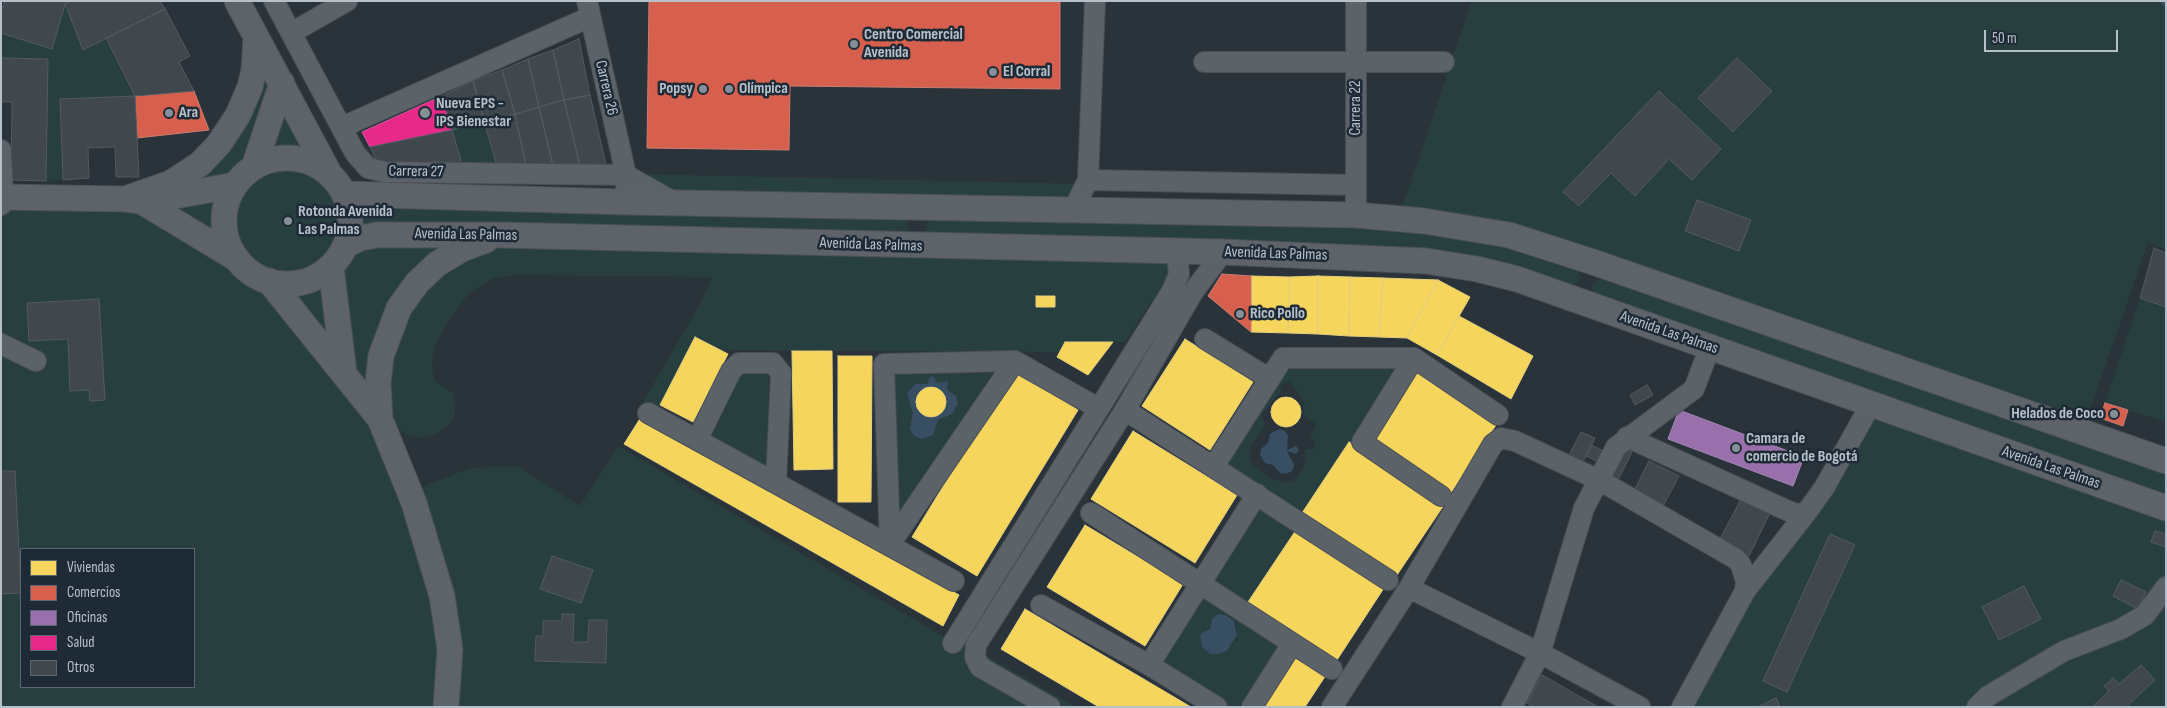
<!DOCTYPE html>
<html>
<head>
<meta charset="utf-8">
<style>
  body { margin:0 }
  #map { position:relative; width:2167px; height:708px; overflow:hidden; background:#2b333a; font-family:"Sofia Sans Condensed",sans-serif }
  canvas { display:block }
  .frame { position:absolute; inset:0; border:2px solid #b6c0ca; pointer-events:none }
  .legend { position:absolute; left:20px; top:548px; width:175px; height:140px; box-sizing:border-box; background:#1e2a35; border:1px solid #5b6671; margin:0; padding:6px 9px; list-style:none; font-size:15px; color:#b6c0ca }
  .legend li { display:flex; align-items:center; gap:10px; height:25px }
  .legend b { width:25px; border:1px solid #5b6671 }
  .scale { position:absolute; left:1984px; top:30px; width:134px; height:22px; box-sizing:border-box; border:2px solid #b6c0ca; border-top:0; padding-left:6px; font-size:15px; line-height:18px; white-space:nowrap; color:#b6c0ca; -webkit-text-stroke:4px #1e2a35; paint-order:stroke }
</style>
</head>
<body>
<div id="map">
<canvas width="2167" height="708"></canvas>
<div class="frame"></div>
<ul class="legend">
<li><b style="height:14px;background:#f6d55c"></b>Viviendas</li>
<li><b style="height:14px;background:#d6604d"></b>Comercios</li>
<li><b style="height:14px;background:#9970ab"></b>Oficinas</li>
<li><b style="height:14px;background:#e7298a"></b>Salud</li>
<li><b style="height:14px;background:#40474d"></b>Otros</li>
</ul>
<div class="scale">50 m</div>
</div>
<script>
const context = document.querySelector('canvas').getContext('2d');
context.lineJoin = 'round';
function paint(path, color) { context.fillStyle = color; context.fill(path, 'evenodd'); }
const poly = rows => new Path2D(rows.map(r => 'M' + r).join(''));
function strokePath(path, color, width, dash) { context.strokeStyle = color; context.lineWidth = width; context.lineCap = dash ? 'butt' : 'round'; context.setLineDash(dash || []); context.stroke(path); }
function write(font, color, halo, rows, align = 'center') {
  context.font = font + ' "Sofia Sans Condensed",sans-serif'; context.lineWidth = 5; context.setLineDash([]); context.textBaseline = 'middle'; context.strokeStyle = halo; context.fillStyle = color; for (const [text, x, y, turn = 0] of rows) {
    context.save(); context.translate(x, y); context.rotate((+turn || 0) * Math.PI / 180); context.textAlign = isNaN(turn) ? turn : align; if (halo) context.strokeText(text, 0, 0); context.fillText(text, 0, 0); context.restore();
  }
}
const green = poly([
  [1472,1,2166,1,2166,249,2148,243,2086,421,1402,208],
  [65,4,83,49,106,38,135,96,60,99,63,180,46,181,48,59,1,58,1,33],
  [264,71,271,84,246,160,231,175,189,184],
  [284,109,305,149,287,147,271,149],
  [484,121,497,166,463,167,452,130],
  '235 221a53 53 0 1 1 106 0a53 53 0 1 1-106 0Z',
  [639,174,1082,184,1072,200,679,192],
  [217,198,213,215,214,233,171,207],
  [1,206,133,210,231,268,245,282,263,290,371,424,416,544,431,598,439,649,435,707,1,707],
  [21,549,194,549,194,687,21,687],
  [360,207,904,218,909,226,907,232,363,225],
  [931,219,1356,227,1422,231,1505,245,1578,270,1580,279,1578,283,1571,285,929,234,927,232,926,224],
  [448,245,367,387,354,368,342,271,354,253,370,246],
  [501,246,1170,263,1171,275,1159,300,1152,300,1125,342,1065,342,1060,352,720,350,695,337,657,410,643,402,700,304,712,277,518,275,494,278,469,293,447,323,436,344,432,358,433,373,434,380,454,394,455,413,451,423,437,434,422,438,406,434,397,428,390,417,389,382,391,361,407,316,423,291,437,278,478,253],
  [1036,296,1054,296,1054,307,1036,307],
  [1603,278,2166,471,2166,497,1596,295,1592,288,1593,283],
  [323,285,329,337,293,294,309,292],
  [2140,298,2166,307,2166,422,2105,403],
  [1287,365,1402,365,1359,449,1349,443,1300,515,1222,465],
  [1289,381,1300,395,1305,405,1304,416,1316,424,1310,438,1315,440,1315,449,1304,449,1306,460,1304,467,1295,481,1286,483,1269,478,1252,464,1249,457,1252,444,1265,426,1262,414,1282,390,1280,385],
  [739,370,769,371,767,470,708,437],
  [992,373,897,521,896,374],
  [1870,415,2166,519,2166,707,1691,707,1753,590],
  [618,446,946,638,987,656,1076,707,457,707,419,488,471,468,517,466,580,506],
  [1260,503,1297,528,1246,605,1210,581],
  [1203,592,1283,646,1244,707,1229,707,1158,662],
  [1223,614,1231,617,1236,625,1237,638,1227,651,1221,654,1210,654,1202,647,1200,637,1209,629,1212,619]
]);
const water = poly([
  [933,376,937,383,948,381,947,389,956,396,958,404,952,414,938,420,933,435,922,439,914,436,910,429,913,413,907,394,915,384,928,384,929,378],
  [927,388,940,390,945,397,946,406,937,416,927,417,917,407,917,398],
  [1279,429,1285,431,1288,436,1287,450,1296,446,1299,450,1296,454,1287,451,1294,465,1292,471,1286,474,1280,473,1273,465,1265,463,1260,455,1261,449,1268,443,1270,434],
  [1218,614,1226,615,1234,621,1237,635,1227,651,1218,654,1210,654,1202,647,1200,637,1202,633,1210,629,1212,619]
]);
const homes = poly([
  [1251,276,1289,277,1288,333,1251,332,1251,276],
  [1318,276,1318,334,1288,333,1289,277,1318,276],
  [1318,276,1350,277,1349,336,1318,334,1318,276],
  [1350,277,1383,278,1379,337,1349,336,1350,277],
  [1383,278,1438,280,1407,338,1379,337,1383,278],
  [1438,280,1470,297,1437,355,1407,338,1438,280],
  [1036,296,1055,296,1055,307,1036,307,1036,296],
  [1459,316,1533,356,1511,399,1437,355,1459,316],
  [695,337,728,354,693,422,660,405,695,337],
  [1185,339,1253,382,1210,450,1142,406,1185,339],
  [1065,342,1113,342,1088,375,1057,357,1065,342],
  [792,351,832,351,833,469,794,470,792,351],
  [838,356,872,356,871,502,838,502,838,356],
  [1418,369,1498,422,1450,494,1369,441,1418,369],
  [1014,371,1078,410,977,576,912,537,1014,371],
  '916 402a15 15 0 1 1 30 0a15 15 0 1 1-30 0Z',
  '1271 412a15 15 0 1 1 30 0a15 15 0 1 1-30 0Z',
  [641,417,959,595,943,626,624,444,641,417],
  [1133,431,1237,495,1195,563,1091,499,1133,431],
  [1349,442,1444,505,1397,575,1302,513,1349,442],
  [1085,525,1183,584,1145,646,1047,587,1085,525],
  [1296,530,1384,588,1337,660,1248,602,1296,530],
  [1025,609,1191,707,1099,707,1001,649,1025,609],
  [1297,653,1328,672,1305,707,1262,707,1297,653]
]);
const shops = poly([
  [649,1,1060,1,1060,89,790,86,789,150,647,148,649,1],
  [194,91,209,130,137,138,135,96,194,91],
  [1222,274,1251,276,1251,332,1208,296,1222,274],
  [2105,403,2128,410,2123,426,2100,418,2105,403]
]);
const offices = poly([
  [1679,410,1804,457,1793,486,1668,439,1679,410]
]);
const health = poly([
  [442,96,452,130,370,147,362,132,442,96]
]);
const stream = poly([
  [2163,1,2166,4]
]);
const building = poly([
  [5,1,66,1,52,49,1,33,1,12,5,1],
  [70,1,160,1,165,9,83,50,65,4,70,1],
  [165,9,190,56,179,62,194,91,135,96,106,38,165,9],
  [579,39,590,95,564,100,553,50,579,39],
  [553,50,564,100,539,107,528,59,553,50],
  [1,58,48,59,46,181,11,180,12,102,1,102,1,58],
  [1737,58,1772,91,1733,132,1698,98,1737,58],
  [528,59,539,107,515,114,502,70,528,59],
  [502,70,515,114,484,121,473,81,502,70],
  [473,81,484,121,452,130,442,96,473,81],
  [1659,91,1721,149,1692,180,1669,159,1635,196,1611,173,1579,206,1563,192,1659,91],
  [590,95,606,165,580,166,564,100,590,95],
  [135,96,139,177,116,177,115,147,88,148,89,178,63,180,60,99,135,96],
  [564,100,580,166,553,166,539,107,564,100],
  [539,107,553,166,526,166,515,114,539,107],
  [515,114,526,166,497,166,484,121,515,114],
  [452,130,463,167,377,162,370,147,452,130],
  [1697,200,1751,220,1739,251,1685,231,1697,200],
  [2154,248,2166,253,2166,307,2140,298,2154,248],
  [99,299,105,400,90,401,89,390,70,391,68,339,29,341,27,303,99,299],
  [1647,385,1653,395,1635,405,1630,395,1647,385],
  [1581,432,1595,438,1582,464,1568,457,1581,432],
  [1591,445,1616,457,1621,447,1632,452,1616,484,1606,479,1611,468,1586,456,1591,445],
  [1649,461,1679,476,1662,508,1633,493,1649,461],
  [1,471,15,471,21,593,1,594,1,471],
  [1741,499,1770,513,1749,556,1719,541,1741,499],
  [2155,531,2166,534,2166,547,2151,542,2155,531],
  [1830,534,1855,545,1787,692,1763,681,1830,534],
  [552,556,593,570,581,603,540,589,552,556],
  [2121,580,2146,592,2138,609,2113,596,2121,580],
  [2024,586,2041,619,1999,640,1982,607,2024,586],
  [562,614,574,614,573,642,588,642,589,620,607,620,606,663,535,661,536,636,543,636,543,621,562,621,562,614],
  [2141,665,2155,680,2126,707,2092,707,2109,691,2104,686,2113,678,2119,684,2141,665],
  [1542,675,1598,707,1534,707,1527,703,1542,675],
  [1776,698,1780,707,1758,707,1776,698]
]);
const minor = poly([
  [274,1,355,153,368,168,385,172,626,175,674,202],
  [587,1,626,175,626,187],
  [291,33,347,1],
  [1204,62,1444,62],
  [342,127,590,17],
  [1,150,3,197,1,205],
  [1088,180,1356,185],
  [1073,210,1088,180,1095,1],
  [1356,215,1356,1],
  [1205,339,1270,379],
  [1,344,36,361],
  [1414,358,1362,442,1441,496],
  [1125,410,1388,580],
  [648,413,954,581],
  [1627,437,1786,510,1796,514,1806,513,1824,488,1871,404],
  [697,440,731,371,739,363,773,363,781,373,776,483],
  [1214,466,1283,358,1414,358,1498,415],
  [1091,513,1332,669],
  [890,544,884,364,1015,361,1098,408],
  [890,544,1015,361],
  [1409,588,1540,653,1640,707],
  [1745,591,1806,513],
  [1041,605,1149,665,1217,707],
  [953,643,1172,291,1179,274,1177,252],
  [1149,665,1257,494],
  [1050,707,980,667,975,657,976,645,1125,410,1193,292,1223,252],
  [1252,707,1292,644],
  [1332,707,1409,588,1493,444,1501,438,1515,441,1599,480,1736,559,1741,565,1746,581,1745,591,1682,707],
  [1512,707,1540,653,1584,508,1616,447,1694,389,1710,347],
  [1977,707,1988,696,2064,651,2121,629,2145,615,2166,587]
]);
const major = poly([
  [237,1,329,173],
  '224 221a63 63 0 1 1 126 0a63 63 0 1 1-126 0Z',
  [254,167,282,83],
  [345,194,626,202,1356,215,1424,221,1509,235,1593,262,2166,461],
  [1,197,125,199,141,201,237,259],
  [125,199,171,183,200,164,219,144,238,115,250,87,254,70,256,38],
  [154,200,235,185],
  [346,245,360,238,377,235,500,235,1223,252,1426,261,1477,269,1517,279,2166,508],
  [331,267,344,373],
  [269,281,380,419,414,503,442,596,450,649,446,707],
  [380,419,378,383,381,356,399,308,417,283,437,264,462,249,486,240]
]);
const markers = [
  [854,44,5,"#858f98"],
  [993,72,5,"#858f98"],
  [703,89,5,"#858f98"],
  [729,89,5,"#858f98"],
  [169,113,5,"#858f98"],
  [425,113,6,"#858f98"],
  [288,221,5,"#858f98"],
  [1240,314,5,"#858f98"],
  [2114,414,5,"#858f98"],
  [1736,448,5,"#858f98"]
];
const poiNames = [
  ["Centro Comercial",864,35],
  ["Avenida",864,53],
  ["El Corral",1003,72],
  ["Popsy",693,89,"right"],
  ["Olímpica",739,89],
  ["Nueva EPS -",436,104],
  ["IPS Bienestar",436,122],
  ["Ara",179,113],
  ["Rotonda Avenida",298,212],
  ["Las Palmas",298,230],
  ["Rico Pollo",1250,314],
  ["Helados de Coco",2104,414,"right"],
  ["Camara de",1746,439],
  ["comercio de Bogotá",1746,457]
];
const streetNames = [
  ["Carrera 26",606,88,77],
  ["Carrera 22",1356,108,-90],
  ["Carrera 27",416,172,1],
  ["Avenida Las Palmas",466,235,1],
  ["Avenida Las Palmas",871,245,2],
  ["Avenida Las Palmas",1276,254,2],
  ["Avenida Las Palmas",1669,333,19],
  ["Avenida Las Palmas",2051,468,19]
];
paint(green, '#283f40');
paint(water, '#384f63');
paint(homes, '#f6d55c');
strokePath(homes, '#e3cf7d', 1);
paint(shops, '#d6604d');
strokePath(shops, '#cc7d72', 1);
paint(offices, '#9970ab');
strokePath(offices, '#a288b4', 1);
paint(health, '#e7298a');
strokePath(health, '#d8569d', 1);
strokePath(stream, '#384f63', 5.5);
paint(building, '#40474d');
strokePath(building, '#535a61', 1);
strokePath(minor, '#494f54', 22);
strokePath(major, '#495057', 27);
strokePath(minor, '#5b6268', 20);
strokePath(major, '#5e6369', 25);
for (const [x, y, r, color] of markers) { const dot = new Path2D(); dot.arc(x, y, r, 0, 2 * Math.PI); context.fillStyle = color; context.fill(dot); strokePath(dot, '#1e2a35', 2); }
write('bold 16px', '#b6c0ca', '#1e2a35', poiNames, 'left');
write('16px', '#b6c0ca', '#1e2a35', streetNames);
</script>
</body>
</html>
